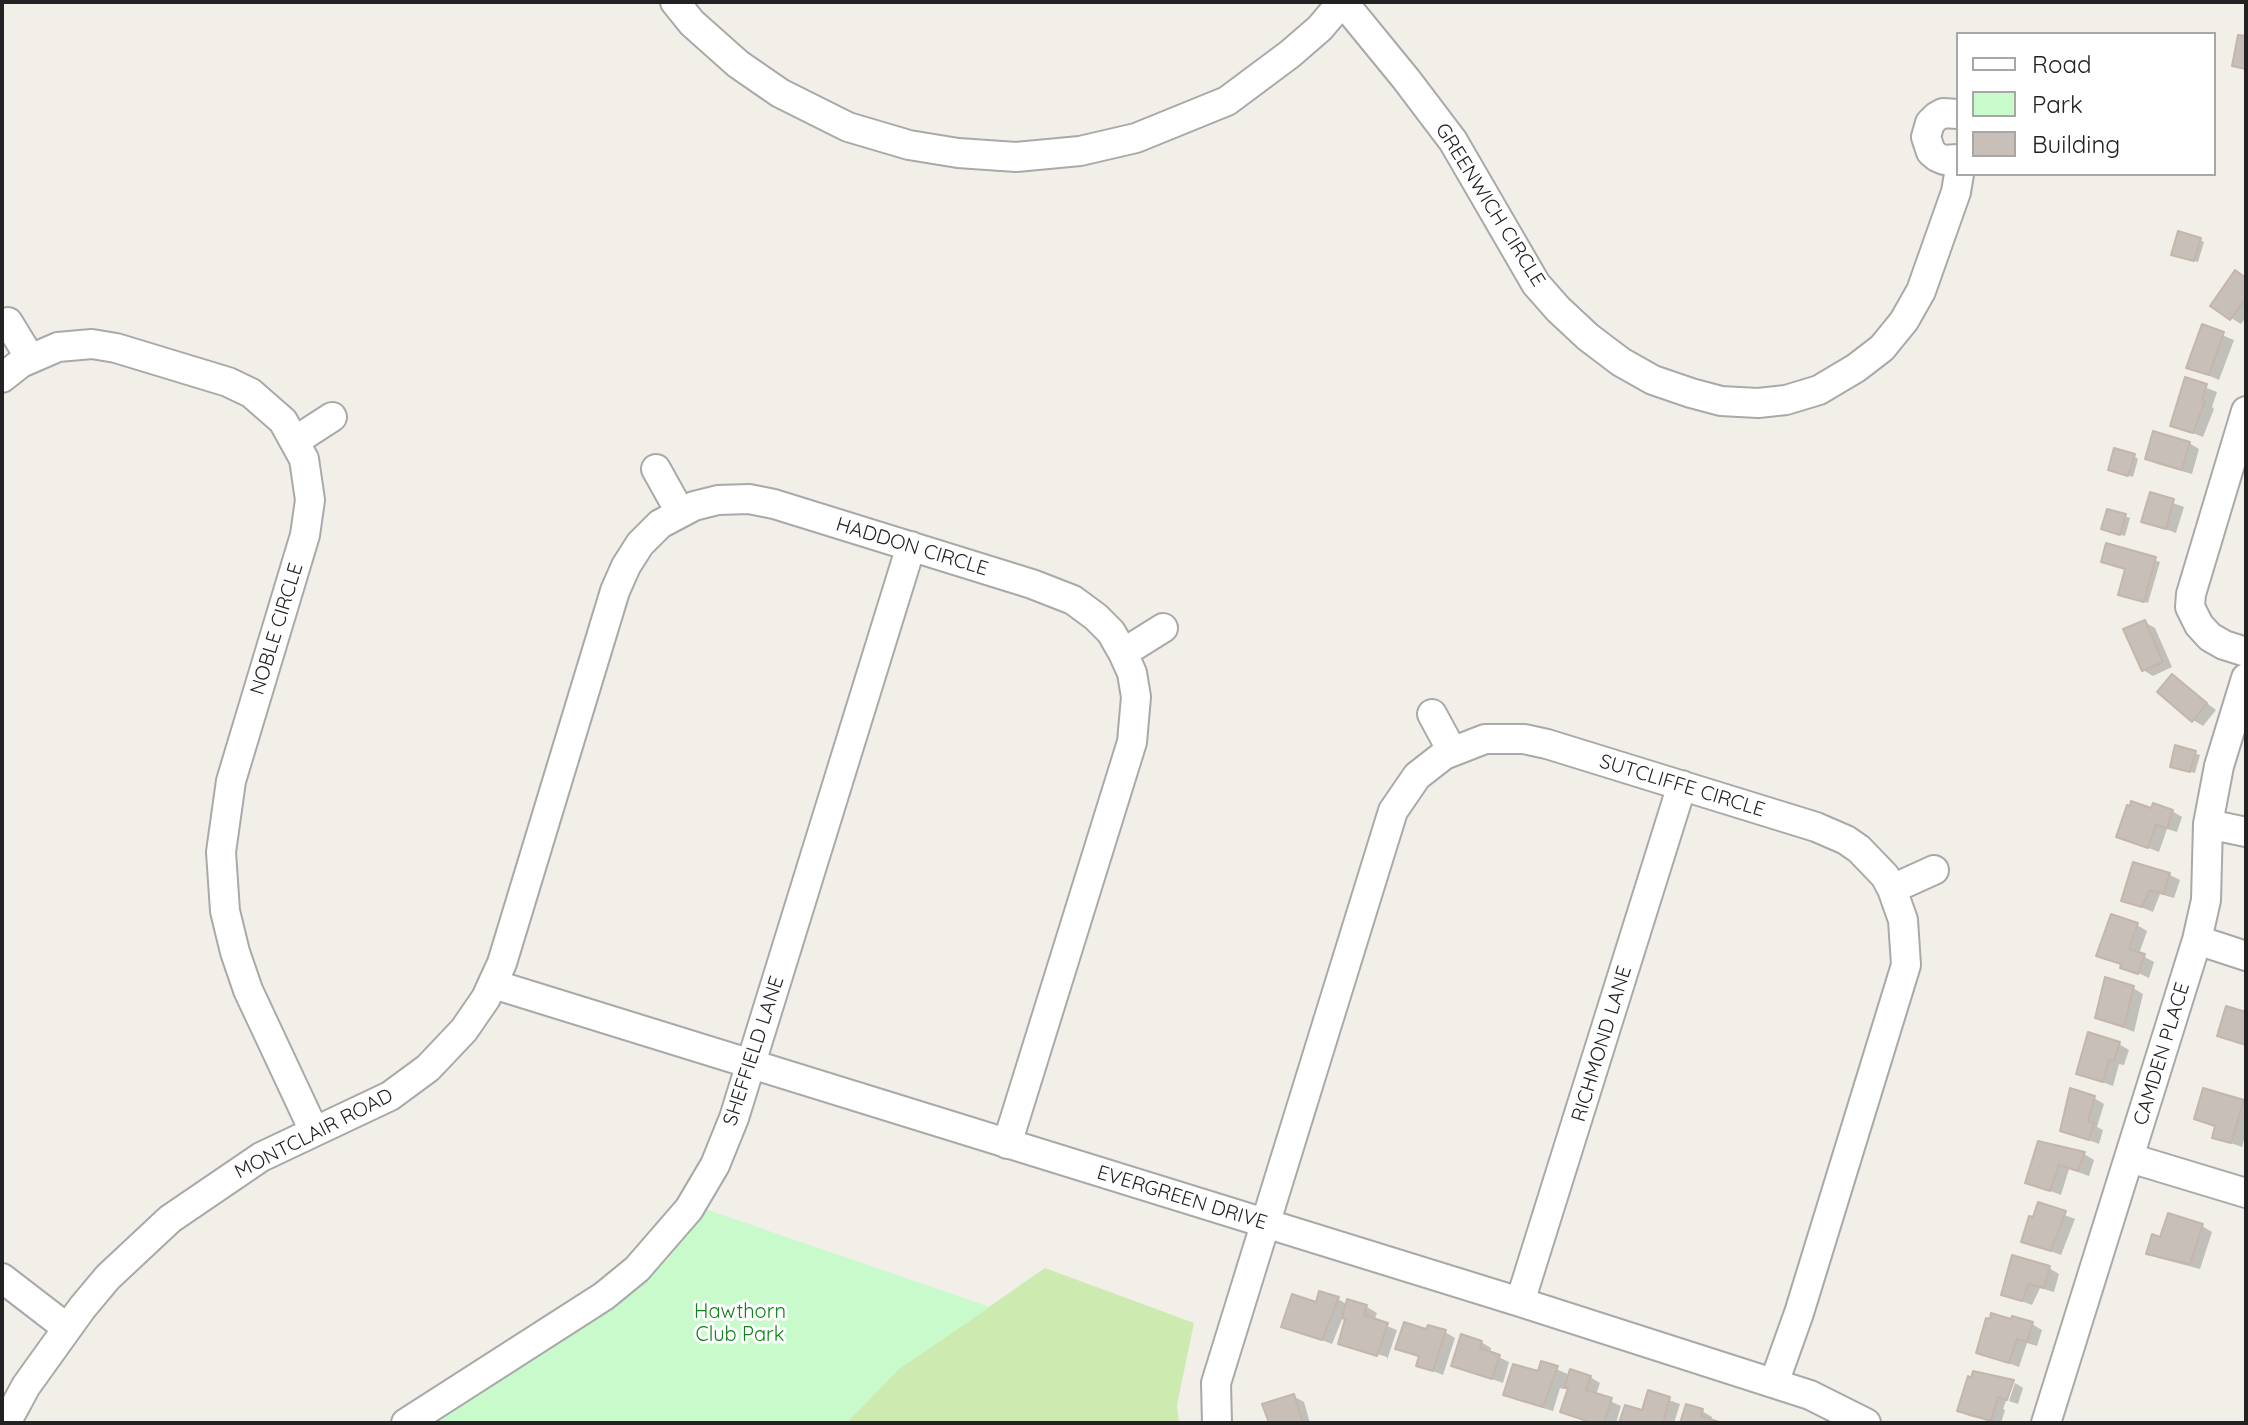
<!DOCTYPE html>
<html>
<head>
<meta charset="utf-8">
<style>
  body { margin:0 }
  #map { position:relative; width:2248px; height:1425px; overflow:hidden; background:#f2efe9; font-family:Quicksand,sans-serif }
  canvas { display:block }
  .frame { position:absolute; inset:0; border:4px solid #222; pointer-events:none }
  .legend { position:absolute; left:1956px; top:32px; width:260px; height:144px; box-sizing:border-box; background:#fff; border:2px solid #a7a7a7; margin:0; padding:10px 14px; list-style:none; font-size:24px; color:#222 }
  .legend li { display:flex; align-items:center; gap:16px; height:40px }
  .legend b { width:40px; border:2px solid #a7a7a7 }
</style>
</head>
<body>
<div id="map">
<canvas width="2248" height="1425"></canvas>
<div class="frame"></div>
<ul class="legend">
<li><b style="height:10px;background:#fff"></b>Road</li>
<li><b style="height:22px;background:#c8facc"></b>Park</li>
<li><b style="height:22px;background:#c7bfb8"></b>Building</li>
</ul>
</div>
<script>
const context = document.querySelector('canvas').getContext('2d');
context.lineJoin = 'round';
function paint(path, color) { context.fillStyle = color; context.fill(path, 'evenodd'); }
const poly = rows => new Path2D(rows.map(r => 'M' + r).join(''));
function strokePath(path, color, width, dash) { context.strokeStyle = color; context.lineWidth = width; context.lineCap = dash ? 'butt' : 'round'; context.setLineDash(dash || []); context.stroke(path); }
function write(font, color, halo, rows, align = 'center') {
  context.font = font + ' Quicksand,sans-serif'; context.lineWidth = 6; context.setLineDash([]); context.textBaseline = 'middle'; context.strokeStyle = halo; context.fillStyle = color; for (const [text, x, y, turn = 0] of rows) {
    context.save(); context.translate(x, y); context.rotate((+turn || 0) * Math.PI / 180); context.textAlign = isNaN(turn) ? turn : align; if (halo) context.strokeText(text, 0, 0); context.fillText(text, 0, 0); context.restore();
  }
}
const grass = poly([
  [1045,1268,1194,1323,1177,1405,1179,1423,846,1423,899,1369]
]);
const park = poly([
  [705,1209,990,1307,899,1369,846,1423,421,1423,502,1379,631,1293,668,1259]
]);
const shadow = poly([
  [2200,240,2204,242,2198,262,2178,256],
  [2246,279,2246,317,2241,324,2231,318],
  [2203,327,2234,340,2219,380,2189,367],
  [2186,380,2217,392,2212,407,2214,409,2203,437,2172,425],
  [2189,443,2199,449,2192,474,2157,464,2147,458],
  [2134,456,2138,459,2133,477,2114,471],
  [2151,495,2184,507,2176,533,2143,521],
  [2108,511,2130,518,2125,536,2108,531],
  [2108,546,2160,562,2148,603,2125,596,2127,569,2103,561],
  [2144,622,2155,628,2172,667,2153,676,2143,670],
  [2173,677,2216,710,2203,726,2193,720],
  [2177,747,2200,755,2195,773,2176,768],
  [2153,810,2172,811,2182,817,2177,832,2167,829,2159,852,2119,836],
  [2134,864,2170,875,2180,880,2174,898,2160,894,2153,912,2124,900],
  [2137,925,2147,931,2139,954,2154,962,2149,978,2099,955],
  [2133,988,2143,994,2134,1032,2097,1017],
  [2119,1044,2129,1050,2124,1065,2119,1064,2113,1086,2078,1073],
  [2204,1090,2246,1103,2246,1133,2242,1147,2214,1137,2217,1127,2196,1118],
  [2094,1098,2104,1104,2097,1127,2103,1130,2099,1144,2062,1130],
  [2039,1144,2084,1154,2094,1160,2089,1176,2069,1169,2061,1195,2027,1182],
  [2039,1205,2075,1219,2061,1255,2023,1241],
  [2202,1226,2212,1232,2200,1269,2158,1258,2148,1253],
  [2049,1268,2059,1274,2054,1292,2040,1288,2032,1305,2003,1294],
  [1338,1299,1348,1305,1349,1301,1367,1307,1377,1313,1374,1321,1397,1330,1387,1360,1387,1357,1348,1345,1348,1347,1340,1343,1348,1319,1343,1317,1332,1344,1284,1326,1318,1304],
  [2032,1324,2042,1330,2037,1346,2027,1343,2019,1367,1978,1352],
  [1428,1332,1445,1332,1455,1338,1443,1375,1418,1365,1420,1358,1398,1348],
  [1481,1342,1491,1348,1490,1353,1509,1362,1503,1383,1453,1365],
  [1542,1363,1570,1375,1590,1377,1600,1383,1596,1395,1621,1406,1616,1423,1590,1423,1563,1412,1570,1389,1564,1386,1563,1389,1560,1388,1553,1411,1516,1400,1506,1394,1539,1374],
  [1974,1374,2013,1382,2003,1409,2005,1410,2001,1423,1969,1416,1959,1410],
  [2015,1383,2023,1388,2018,1404,2009,1401],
  [1649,1393,1680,1404,1674,1423,1622,1423,1643,1413],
  [1293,1396,1304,1402,1310,1423,1271,1423],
  [1702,1411,1712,1417,1711,1421,1715,1423,1683,1423]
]);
const building = poly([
  [2238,35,2246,36,2246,69,2232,66,2238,35],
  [2178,231,2201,238,2194,261,2171,255,2178,231],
  [2235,270,2246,278,2246,298,2230,320,2210,306,2235,270],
  [2202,324,2224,332,2209,375,2186,368,2202,324],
  [2185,377,2207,384,2202,400,2205,401,2193,433,2170,426,2185,377],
  [2153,431,2190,442,2182,470,2145,459,2153,431],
  [2114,448,2135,454,2128,476,2108,470,2114,448],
  [2150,492,2174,499,2166,529,2141,522,2150,492],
  [2107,509,2126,514,2120,535,2101,529,2107,509],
  [2106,543,2156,557,2144,602,2118,595,2125,569,2101,562,2106,543],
  [2145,620,2163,662,2142,671,2123,629,2145,620],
  [2172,674,2207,703,2192,722,2157,692,2172,674],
  [2175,745,2196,751,2190,772,2170,767,2175,745],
  [2131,801,2151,808,2153,803,2173,810,2167,828,2156,825,2148,848,2116,837,2127,805,2130,806,2131,801],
  [2133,862,2170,873,2164,894,2150,890,2142,907,2121,901,2133,862],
  [2111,914,2138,923,2129,949,2145,954,2138,974,2120,968,2121,964,2096,956,2111,914],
  [2105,977,2134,986,2124,1027,2095,1018,2105,977],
  [2226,1006,2246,1012,2246,1045,2217,1036,2226,1006],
  [2088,1032,2120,1042,2114,1061,2109,1060,2103,1082,2076,1074,2088,1032],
  [2070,1088,2095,1096,2088,1121,2094,1123,2089,1140,2060,1131,2070,1088],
  [2203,1088,2244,1100,2231,1143,2212,1138,2215,1126,2194,1119,2203,1088],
  [2038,1141,2085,1152,2078,1171,2059,1165,2050,1191,2025,1183,2038,1141],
  [2038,1202,2066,1211,2051,1251,2021,1242,2029,1216,2033,1217,2038,1202],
  [2168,1213,2203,1224,2190,1264,2146,1254,2152,1234,2160,1237,2168,1213],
  [2012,1255,2050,1266,2044,1288,2029,1284,2022,1301,2001,1295,2012,1255],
  [1319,1291,1339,1297,1322,1340,1281,1327,1292,1294,1316,1302,1319,1291],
  [1347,1299,1367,1305,1364,1315,1388,1323,1377,1356,1338,1344,1345,1319,1342,1318,1347,1299],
  [1991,1313,2011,1319,2012,1316,2033,1322,2027,1342,2017,1339,2009,1363,1976,1353,1986,1318,1990,1319,1991,1313],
  [1404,1322,1426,1329,1428,1325,1446,1330,1433,1371,1416,1366,1419,1356,1395,1349,1404,1322],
  [1461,1334,1482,1341,1480,1348,1500,1355,1492,1379,1451,1366,1461,1334],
  [1541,1361,1558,1366,1543,1407,1503,1395,1513,1364,1538,1371,1541,1361],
  [1570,1369,1591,1376,1586,1390,1612,1398,1604,1423,1593,1423,1560,1412,1568,1388,1564,1388,1570,1369],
  [1973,1371,2014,1380,2007,1400,1998,1397,1991,1421,1957,1411,1968,1376,1971,1378,1973,1371],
  [1648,1390,1670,1397,1663,1423,1619,1423,1625,1405,1642,1410,1648,1390],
  [1294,1394,1303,1423,1269,1423,1262,1404,1294,1394],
  [1686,1404,1703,1409,1701,1416,1722,1423,1680,1423,1686,1404]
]);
const minor = poly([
  [675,2,692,23,738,64,780,93,848,127,909,145,958,153,1016,157,1080,151,1136,138,1227,101,1290,54,1320,28,1342,2],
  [1343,2,1406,79,1453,141,1536,284,1558,309,1588,337,1621,362,1653,380,1691,393,1721,401,1758,403,1786,400,1819,390,1856,368,1882,348,1904,321,1921,291,1956,192,1959,174],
  [1958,114,1943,113,1936,117,1930,123,1926,137,1931,152,1937,157,1944,160,1958,159],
  [8,322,30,358],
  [2,378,21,363,58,347,92,344,116,348,228,382,251,393,283,421,304,459,310,500,305,535,231,781,221,852,225,911,235,952,248,990,314,1131],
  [2246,411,2191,594,2190,607,2199,625,2210,637,2224,645,2246,652],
  [295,441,332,417],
  [656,469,680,512],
  [1123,653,1163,628],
  [1432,714,1452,751],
  [2208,824,2246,832],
  [1892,889,1934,870],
  [2197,940,2246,956],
  [493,984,1520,1302,1810,1395,1866,1423],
  [2130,1158,2246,1193],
  [2,1278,67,1328],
  [1520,1302,1682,785],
  [6,1423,26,1386,82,1308,108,1277,170,1219,261,1157,390,1096,428,1068,464,1030,486,998,502,963,615,591,626,566,640,544,660,524,694,506,718,500,749,499,774,504,1032,584,1073,600,1096,617,1111,632,1123,653,1132,673,1136,697,1132,742,1007,1144],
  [406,1423,604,1296,637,1269,689,1209,715,1165,734,1118,911,546],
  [1217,1423,1216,1383,1393,811,1417,776,1444,755,1485,739,1524,739,1547,744,1816,827,1846,840,1859,849,1885,876,1892,889,1903,920,1906,965,1799,1313,1774,1383],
  [2046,1423,2197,940,2206,900,2208,824,2219,766,2246,678]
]);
const streetNames = [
  ["GREENWICH CIRCLE",1490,205,58],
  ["HADDON CIRCLE",912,547,17],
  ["NOBLE CIRCLE",277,629,-73],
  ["SUTCLIFFE CIRCLE",1682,786,17],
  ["RICHMOND LANE",1602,1044,-73],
  ["SHEFFIELD LANE",754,1051,-72],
  ["CAMDEN PLACE",2162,1054,-73],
  ["MONTCLAIR ROAD",314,1134,-27],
  ["EVERGREEN DRIVE",1182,1198,17]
];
const parkNames = [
  ["Hawthorn",740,1312],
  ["Club Park",740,1335]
];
paint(grass, '#cdebb0');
paint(park, '#c8facc');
paint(shadow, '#0003');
paint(building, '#c7bfb8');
strokePath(building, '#c4b6ab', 2);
strokePath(minor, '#a9a9a9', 32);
strokePath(minor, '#fff', 28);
write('20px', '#222', '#fff', streetNames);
write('20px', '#0c8416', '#fff', parkNames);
</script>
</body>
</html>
